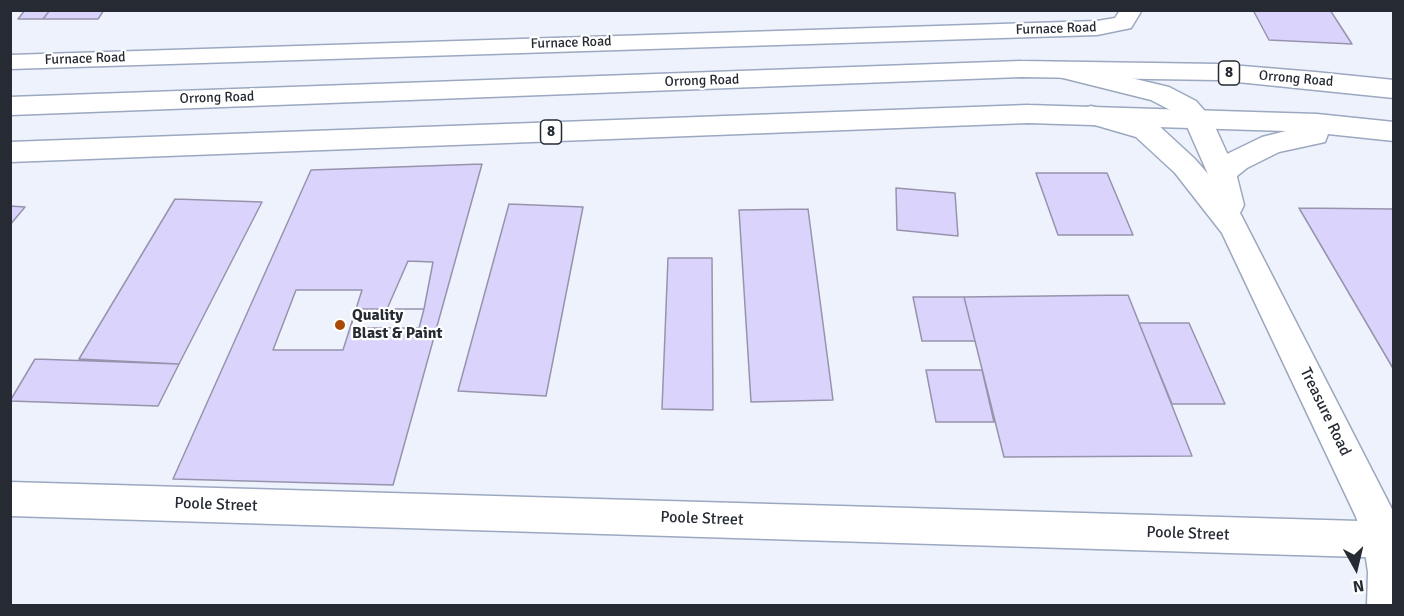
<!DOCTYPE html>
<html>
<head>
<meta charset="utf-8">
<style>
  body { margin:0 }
  #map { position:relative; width:1404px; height:616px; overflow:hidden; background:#edf2fc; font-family:Signika,sans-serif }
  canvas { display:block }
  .frame { position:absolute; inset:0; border:12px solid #252a33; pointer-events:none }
  .north { position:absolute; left:1326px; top:538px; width:60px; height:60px; -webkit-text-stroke:4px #fff; paint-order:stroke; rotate:172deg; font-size:16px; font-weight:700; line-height:24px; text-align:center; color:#252a33 }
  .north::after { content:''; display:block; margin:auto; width:21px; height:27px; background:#252a33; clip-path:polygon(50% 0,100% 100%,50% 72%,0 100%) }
</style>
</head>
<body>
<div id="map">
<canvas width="1404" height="616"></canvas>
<div class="frame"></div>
<div class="north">N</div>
</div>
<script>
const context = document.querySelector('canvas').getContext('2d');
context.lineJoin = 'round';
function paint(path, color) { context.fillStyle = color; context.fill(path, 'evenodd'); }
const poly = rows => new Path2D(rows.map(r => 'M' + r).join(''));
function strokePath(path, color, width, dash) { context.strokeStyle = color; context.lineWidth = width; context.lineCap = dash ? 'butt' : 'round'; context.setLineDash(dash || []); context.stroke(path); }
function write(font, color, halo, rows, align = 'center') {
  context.font = font + ' Signika,sans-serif'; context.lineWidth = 4.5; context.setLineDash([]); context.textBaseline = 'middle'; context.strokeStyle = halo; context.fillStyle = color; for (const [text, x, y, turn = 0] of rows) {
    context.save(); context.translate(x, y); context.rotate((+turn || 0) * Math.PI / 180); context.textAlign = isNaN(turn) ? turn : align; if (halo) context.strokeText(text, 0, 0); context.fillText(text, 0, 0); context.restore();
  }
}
const building = poly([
  [25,10,50,10,43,19,18,19,25,10],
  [50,10,104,10,98,19,43,19,50,10],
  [1253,10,1330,10,1352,44,1269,40,1253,10],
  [482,164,393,485,173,479,311,170,482,164],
  [1036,173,1107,173,1133,235,1058,235,1036,173],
  [896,188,955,193,958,236,897,230,896,188],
  [175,199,262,202,179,364,79,359,175,199],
  [509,204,583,207,546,396,458,391,509,204],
  [10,206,25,207,10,225,10,206],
  [1299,208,1394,209,1394,370,1299,208],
  [808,209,833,400,751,402,739,210,808,209],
  [668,258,712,258,713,410,662,409,668,258],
  [408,261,433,262,424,309,387,309,408,261],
  [296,290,362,290,343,350,273,350,296,290],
  [1128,295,1192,456,1004,457,964,297,1128,295],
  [913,297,964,297,975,341,922,341,913,297],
  [357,309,424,309,419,328,350,328,357,309],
  [1139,323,1189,323,1225,404,1172,404,1139,323],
  [35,359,179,364,158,406,10,401,35,359],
  [926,370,982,370,994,422,936,422,926,370]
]);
const street = poly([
  [1120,10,1142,10,1131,28,1097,35,10,69,10,55,1097,21,1115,18,1120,10],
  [10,482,1394,522,1394,558,10,516,10,482]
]);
const secondary = poly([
  [1064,62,1169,87,1196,101,1211,118,1236,173,1244,205,1240,213,1394,513,1394,606,1367,606,1368,572,1363,539,1356,517,1222,233,1175,173,1136,137,1081,121,1077,115,1081,109,1091,106,1156,123,1195,159,1208,174,1185,122,1176,113,1151,100,1055,76,1051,70,1055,64,1064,62]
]);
const highway = poly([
  [1021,61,1218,64,1315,72,1394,80,1394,98,1218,80,1021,77,10,115,10,97,1021,61],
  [1028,105,1317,114,1394,122,1394,141,1328,134,1325,142,1279,152,1247,168,1232,180,1222,183,1212,180,1208,173,1212,166,1227,154,1262,137,1286,131,1028,123,10,162,10,142,1028,105]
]);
const markers = [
  [340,325,6,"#aa4905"]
];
const farStreetnames = [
  ["Furnace Road",1056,29,-2],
  ["Furnace Road",571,43,-2],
  ["Furnace Road",85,59,-2],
  ["Orrong Road",1296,79,5],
  ["Orrong Road",702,81,-2],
  ["Orrong Road",217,98,-2]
];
const shields = [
  [1229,73,21],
  [551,132,21]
];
const shieldNames = [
  ["8",1229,73],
  ["8",551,132]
];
const poiNames = [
  ["Quality",352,316],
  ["Blast & Paint",352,334]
];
const streetNames = [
  ["Treasure Road",1325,412,64],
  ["Poole Street",216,505,2],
  ["Poole Street",702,519,2],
  ["Poole Street",1188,534,2]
];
paint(building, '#dad4fc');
strokePath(building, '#9793ad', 1.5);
strokePath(street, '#9ba8c0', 3);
strokePath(secondary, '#9ba8c0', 3);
strokePath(highway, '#9ba8c0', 3);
paint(street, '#fff');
paint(secondary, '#fff');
paint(highway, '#fff');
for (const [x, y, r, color] of markers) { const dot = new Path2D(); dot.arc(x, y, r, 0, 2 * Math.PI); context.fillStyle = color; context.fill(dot); strokePath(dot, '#fff', 2); }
write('14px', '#252a33', '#fff', farStreetnames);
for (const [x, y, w] of shields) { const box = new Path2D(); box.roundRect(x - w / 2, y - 12, w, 24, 4.5); context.fillStyle = '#fff'; context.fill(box); strokePath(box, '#252a33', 1.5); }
write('bold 15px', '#252a33', null, shieldNames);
write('bold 16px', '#252a33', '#fff', poiNames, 'left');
write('16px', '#252a33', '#fff', streetNames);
</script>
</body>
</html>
